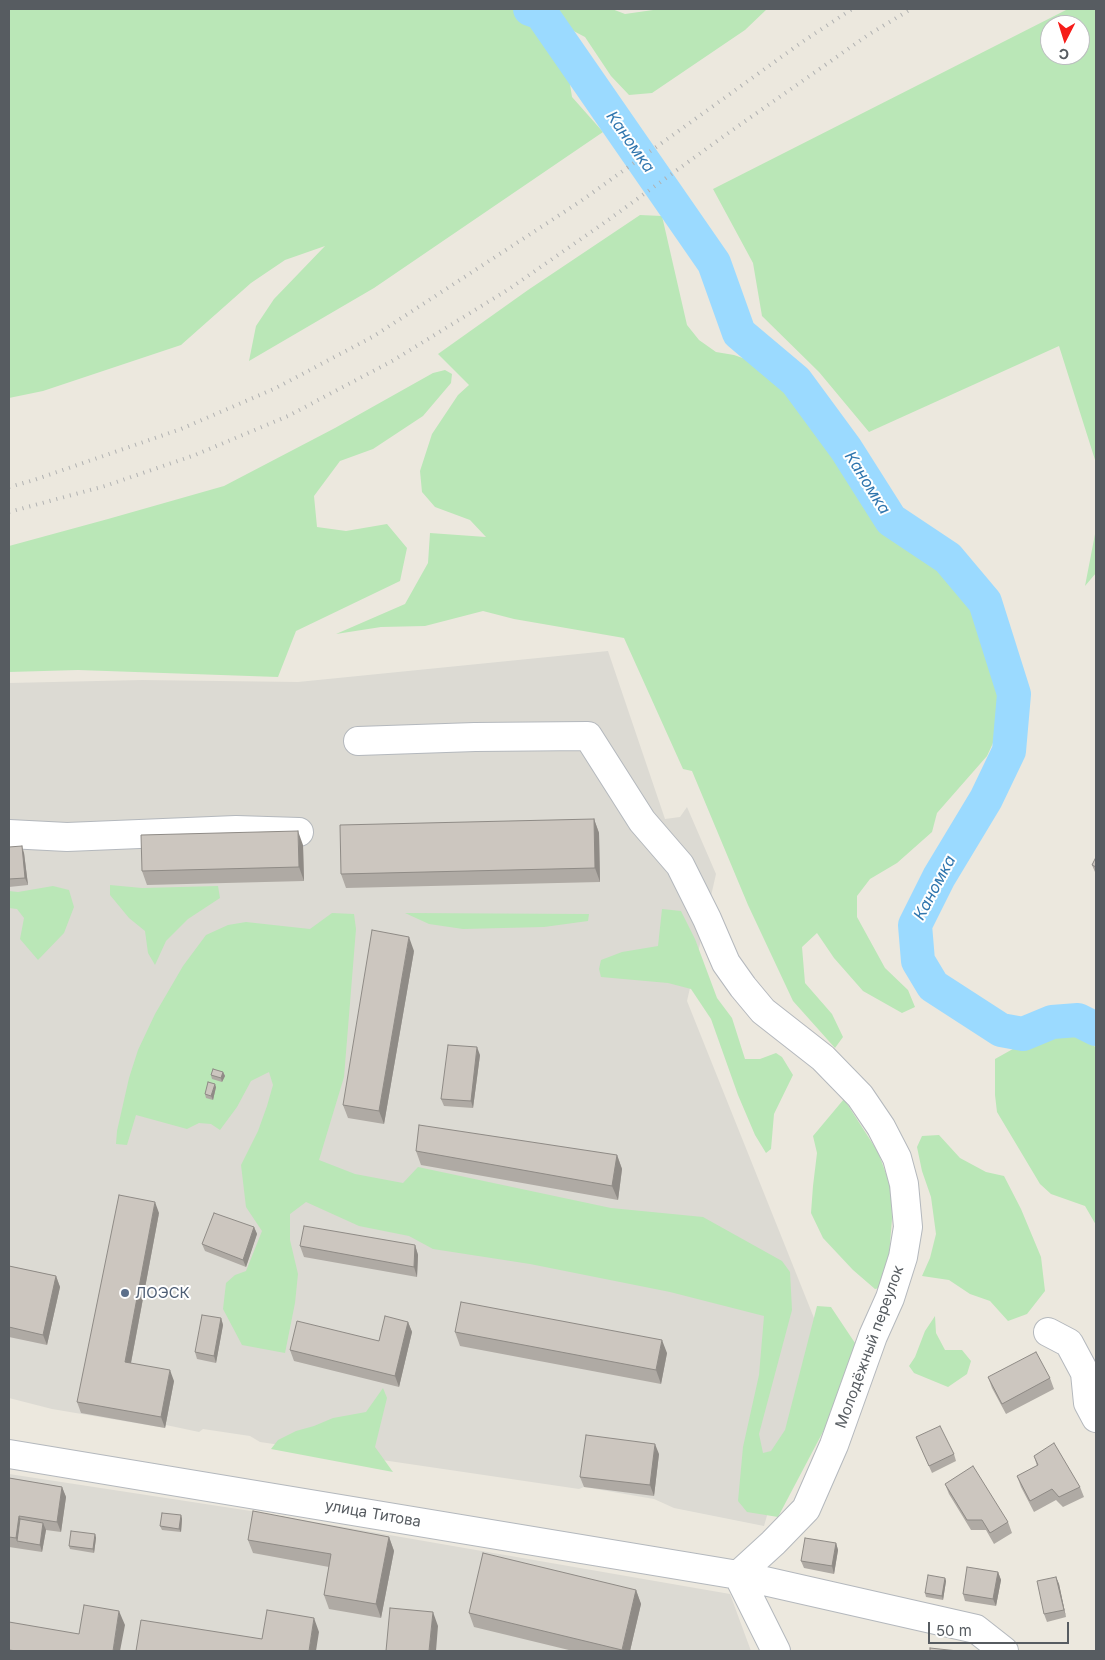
<!DOCTYPE html>
<html>
<head>
<meta charset="utf-8">
<style>
  body { margin:0 }
  #map { position:relative; width:1105px; height:1660px; overflow:hidden; background:#ece8de; font-family:Inter,sans-serif }
  canvas { display:block }
  .frame { position:absolute; inset:0; border:10px solid #575c61; pointer-events:none }
  .north { position:absolute; left:1040px; top:15px; width:50px; height:50px; box-sizing:border-box; background:#fff; border:1px solid #bcbec0; border-radius:50%; rotate:185deg; font-size:14px; font-weight:700; line-height:20px; text-align:center; color:#575c61 }
  .north::after { content:''; display:block; margin:auto; width:18px; height:22px; background:#f61d1a; clip-path:polygon(50% 0,100% 100%,50% 72%,0 100%) }
  .scale { position:absolute; left:928px; top:1622px; width:141px; height:22px; box-sizing:border-box; border:2px solid #575c61; border-top:0; padding-left:6px; font-size:15px; line-height:18px; white-space:nowrap; color:#575c61; -webkit-text-stroke:4px #fff; paint-order:stroke }
</style>
</head>
<body>
<div id="map">
<canvas width="1105" height="1660"></canvas>
<div class="frame"></div>
<div class="north">С</div>
<div class="scale">50 m</div>
</div>
<script>
const context = document.querySelector('canvas').getContext('2d');
context.lineJoin = 'round';
function paint(path, color) { context.fillStyle = color; context.fill(path, 'evenodd'); }
const poly = rows => new Path2D(rows.map(r => 'M' + r).join(''));
function strokePath(path, color, width, dash) { context.strokeStyle = color; context.lineWidth = width; context.lineCap = dash ? 'butt' : 'round'; context.setLineDash(dash || []); context.stroke(path); }
function write(font, color, halo, rows, align = 'center') {
  context.font = font + ' Inter,sans-serif'; context.lineWidth = 4; context.setLineDash([]); context.textBaseline = 'middle'; context.strokeStyle = halo; context.fillStyle = color; for (const [text, x, y, turn = 0] of rows) {
    context.save(); context.translate(x, y); context.rotate((+turn || 0) * Math.PI / 180); context.textAlign = isNaN(turn) ? turn : align; if (halo) context.strokeText(text, 0, 0); context.fillText(text, 0, 0); context.restore();
  }
}
const industrial = poly([
  [608,651,665,819,680,817,687,807,716,874,687,1001,820,1333,764,1526,674,1508,654,1499,584,1487,579,1489,260,1442,250,1436,203,1429,199,1432,166,1425,165,1428,52,1409,9,1398,9,683,142,680,298,682],
  [9,1474,251,1511,730,1594,751,1651,9,1651]
]);
const green = poly([
  [9,9,612,9,625,14,660,9,767,9,745,30,652,93,629,95,611,76,585,37,541,14,568,72,572,97,603,132,374,288,249,361,256,326,274,299,325,246,285,260,251,283,181,345,43,391,9,398],
  [1068,9,1096,9,1096,463,1059,346,869,432,819,372,762,316,753,263,713,189],
  [1050,25,1080,25,1080,55,1050,55],
  [640,215,662,216,687,325,699,340,716,352,734,355,771,368,800,395,844,456,894,532,905,542,951,566,964,585,987,627,1000,670,1004,719,987,756,937,813,932,832,897,863,870,879,857,896,857,917,885,968,908,990,915,1007,902,1013,863,991,834,958,817,933,802,947,805,983,832,1014,843,1037,835,1048,793,1001,748,905,692,771,683,769,624,638,514,619,483,611,425,626,381,627,336,634,405,604,428,563,430,533,486,537,470,520,435,507,422,492,420,471,432,434,458,395,469,385,438,354,528,290],
  [445,370,452,374,451,383,423,416,373,449,340,461,314,496,317,527,346,531,387,524,407,548,400,581,296,631,278,677,78,670,9,672,9,546,108,519,224,486,335,428,433,373],
  [1096,529,1096,573,1085,586],
  [110,885,142,888,218,886,220,898,188,919,166,941,155,965,148,953,145,931,129,918,110,895],
  [53,886,69,890,74,907,64,933,38,960,20,939,24,918,17,909,9,908,9,891,18,892],
  [662,909,681,911,695,939,717,998,732,1018,745,1059,760,1059,776,1053,782,1057,793,1075,774,1114,771,1149,766,1153,755,1135,738,1095,711,1019,691,989,668,983,601,977,599,969,601,960,622,952,658,946],
  [332,913,354,914,356,929,344,1077,319,1160,355,1174,403,1183,418,1167,611,1208,703,1217,782,1261,790,1272,792,1310,759,1434,763,1453,771,1451,785,1430,817,1306,831,1307,855,1343,835,1409,778,1517,747,1512,738,1501,743,1447,759,1375,764,1316,670,1292,530,1264,433,1249,409,1236,359,1226,306,1202,290,1214,290,1240,298,1274,295,1303,285,1353,242,1345,223,1309,226,1283,235,1275,246,1271,262,1231,246,1207,241,1165,258,1131,267,1106,273,1085,269,1072,251,1081,237,1107,220,1130,211,1124,199,1123,187,1129,136,1115,127,1145,116,1144,117,1131,129,1078,138,1050,155,1014,183,966,206,935,228,925,246,922,310,929],
  [405,913,589,914,588,921,544,927,463,929,429,924],
  [1042,1028,1081,1031,1096,1048,1096,1225,1085,1206,1051,1194,1040,1184,997,1112,995,1095,995,1059,1020,1045],
  [844,1099,878,1152,891,1187,892,1219,889,1256,884,1287,875,1289,853,1270,823,1238,811,1213,813,1186,817,1153,813,1136],
  [939,1135,960,1158,986,1172,1004,1176,1021,1209,1041,1257,1045,1291,1027,1314,1008,1321,990,1301,970,1294,949,1280,922,1276,930,1258,936,1234,931,1197,922,1171,917,1147,922,1136],
  [935,1316,936,1333,945,1350,962,1350,971,1361,967,1374,948,1387,914,1373,909,1366,915,1357,925,1331],
  [383,1388,387,1398,375,1447,393,1472,271,1449,278,1440,296,1431,314,1426,333,1418,366,1412]
]);
const river = poly([
  [530,9,541,13,714,263,739,333,796,381,846,449,891,520,948,558,985,602,1014,694,1009,751,986,799,939,877,915,925,918,961,933,986,1001,1030,1023,1034,1052,1022,1078,1020,1096,1029]
]);
const minor = poly([
  [358,741,475,737,588,736,642,821,680,865,707,919,726,963,743,987,763,1011,823,1058,860,1096,881,1127,897,1158,904,1184,908,1227,903,1257,890,1298,873,1336,834,1445,806,1509,773,1543,738,1575],
  [9,834,67,837,236,830,299,832],
  [1048,1332,1069,1343,1085,1373,1088,1403,1096,1418],
  [9,1454,738,1575,976,1629,1004,1651],
  [738,1575,776,1651]
]);
const rail = poly([
  [9,487,34,480,181,429,276,388,374,336,581,201,805,40,852,9],
  [9,512,105,486,195,455,288,416,394,360,509,289,604,223,724,136,868,35,911,9]
]);
const wall = poly([
  [594,819,599,833,600,882,346,888,341,874],
  [303,845,304,881,147,885,142,871],
  [9,847,24,853,28,885,9,887],
  [1096,857,1096,873,1095,872,1092,865],
  [414,951,384,1124,348,1118,343,1105],
  [480,1055,473,1108,444,1106,441,1099],
  [223,1072,225,1076,222,1082,212,1079,211,1075],
  [216,1087,213,1100,206,1098,205,1094],
  [416,1151,617,1155,622,1169,618,1200,421,1165],
  [159,1213,131,1363,174,1381,165,1428,81,1413,77,1402],
  [254,1227,257,1234,246,1267,205,1251,202,1244],
  [415,1245,418,1255,417,1277,304,1257,300,1246],
  [9,1266,56,1276,60,1287,47,1345,9,1337],
  [221,1318,223,1325,216,1363,197,1359,195,1352],
  [408,1322,412,1332,399,1387,294,1361,290,1350,379,1341],
  [455,1332,667,1353,661,1384,460,1346],
  [988,1377,1050,1378,1054,1389,1006,1414,992,1388],
  [916,1437,954,1454,956,1461,932,1473],
  [659,1454,654,1496,584,1487,580,1477],
  [1034,1456,1080,1487,1084,1497,1063,1507,1056,1500,1034,1512,1021,1487,1017,1476,1037,1466],
  [9,1478,62,1487,66,1497,61,1532,46,1530,42,1552,9,1547],
  [945,1484,1008,1522,1012,1533,994,1544,986,1530,971,1530,949,1494],
  [181,1515,182,1519,181,1532,162,1530,160,1526],
  [95,1534,96,1538,94,1553,70,1549,69,1546],
  [389,1537,394,1551,381,1618,329,1609,324,1595,329,1567,253,1553,248,1540],
  [836,1543,838,1550,834,1574,804,1568,801,1561],
  [998,1572,1001,1580,996,1606,965,1601,963,1594],
  [1056,1577,1059,1584,1066,1617,1047,1622,1044,1614],
  [945,1578,946,1581,943,1600,926,1597,925,1593],
  [636,1590,641,1604,630,1651,573,1651,474,1627,469,1613]
]);
const shadedWall = poly([
  [594,819,599,833,600,882,595,868],
  [298,831,303,845,304,881,299,867],
  [22,846,24,853,28,885,25,878],
  [409,937,414,951,384,1124,379,1111],
  [477,1047,480,1055,473,1108,471,1101],
  [223,1072,225,1076,222,1082,221,1078],
  [215,1084,216,1087,213,1100,211,1096],
  [617,1155,622,1169,618,1200,612,1186],
  [155,1202,159,1213,129,1373,125,1362],
  [254,1227,257,1234,246,1267,243,1260],
  [415,1245,418,1255,417,1277,414,1267],
  [56,1276,60,1287,47,1345,43,1335],
  [221,1318,223,1325,216,1363,214,1356],
  [408,1322,412,1332,399,1387,395,1376],
  [662,1340,667,1353,661,1384,656,1370],
  [170,1370,174,1381,165,1428,161,1417],
  [655,1444,659,1454,654,1496,650,1485],
  [62,1487,66,1497,61,1532,57,1522],
  [181,1515,182,1519,181,1532,179,1529],
  [19,1516,23,1526,17,1541,20,1549,16,1538],
  [43,1523,46,1530,42,1552,40,1545],
  [95,1534,96,1538,94,1553,93,1549],
  [389,1537,394,1551,381,1618,376,1604],
  [836,1543,838,1550,834,1574,832,1566],
  [998,1572,1001,1580,996,1606,993,1599],
  [1056,1577,1059,1584,1066,1617,1064,1610],
  [945,1578,946,1581,943,1600,942,1596],
  [636,1590,641,1604,630,1651,622,1651],
  [119,1611,125,1625,120,1651,113,1651],
  [433,1612,438,1626,436,1651,429,1651],
  [314,1618,319,1632,316,1651,309,1651]
]);
const building = poly([
  [594,819,595,868,341,874,340,825,594,819],
  [298,831,299,867,142,871,141,835,298,831],
  [22,846,25,878,9,879,9,847,22,846],
  [1096,857,1096,867,1092,865,1096,857],
  [372,930,409,937,379,1111,343,1105,372,930],
  [448,1045,477,1047,471,1101,441,1099,448,1045],
  [213,1069,223,1072,221,1078,211,1075,213,1069],
  [208,1082,215,1084,211,1096,205,1094,208,1082],
  [419,1125,617,1155,612,1186,416,1151,419,1125],
  [119,1195,155,1202,125,1362,170,1370,161,1417,77,1402,119,1195],
  [214,1213,254,1227,243,1260,202,1244,214,1213],
  [304,1226,415,1245,414,1267,300,1246,304,1226],
  [9,1266,56,1276,43,1335,9,1327,9,1266],
  [461,1302,662,1340,656,1370,455,1332,461,1302],
  [202,1315,221,1318,214,1356,195,1352,202,1315],
  [385,1316,408,1322,395,1376,290,1350,297,1321,379,1341,385,1316],
  [1036,1352,1050,1378,1002,1404,988,1377,1036,1352],
  [940,1426,954,1454,929,1466,916,1437,940,1426],
  [586,1435,655,1444,650,1485,580,1477,586,1435],
  [1054,1443,1080,1487,1059,1497,1052,1489,1030,1501,1017,1476,1038,1465,1034,1456,1054,1443],
  [973,1466,1008,1522,990,1533,982,1520,967,1520,945,1484,973,1466],
  [9,1478,62,1487,57,1522,19,1516,16,1538,9,1537,9,1478],
  [253,1511,389,1537,376,1604,324,1595,331,1554,248,1540,253,1511],
  [162,1513,181,1515,179,1529,160,1526,162,1513],
  [20,1519,43,1523,40,1545,17,1541,20,1519],
  [71,1531,95,1534,93,1549,69,1546,71,1531],
  [805,1538,836,1543,832,1566,801,1561,805,1538],
  [483,1553,636,1590,622,1650,469,1613,483,1553],
  [967,1567,998,1572,993,1599,963,1594,967,1567],
  [928,1575,945,1578,942,1596,925,1593,928,1575],
  [1056,1577,1064,1610,1044,1614,1037,1581,1056,1577],
  [84,1605,119,1611,113,1651,17,1651,9,1650,9,1622,79,1634,84,1605],
  [390,1608,433,1612,429,1651,386,1651,390,1608],
  [267,1610,314,1618,309,1651,136,1651,141,1620,262,1639,267,1610],
  [930,1648,958,1651,930,1651,930,1648]
]);
const markers = [
  [125,1293,5,"#5c6f8a"]
];
const serviceNames = [
  ["ЛОЭСК",135,1293]
];
const streetNames = [
  ["Молодёжный переулок",870,1347,-70],
  ["улица Титова",373,1514,10]
];
const waterNames = [
  ["Каномка",630,142,55],
  ["Каномка",867,483,58],
  ["Каномка",935,888,-62]
];
paint(industrial, '#dcdad3');
paint(green, '#bae7b7');
strokePath(river, '#9bdaff', 34);
strokePath(minor, '#b4b8bd', 30);
strokePath(minor, '#fff', 28);
strokePath(rail, '#b1b2b2', 4, [1, 6]);
paint(wall, '#afaaa4');
paint(shadedWall, '#8f8b86');
paint(building, '#ccc6bf');
strokePath(building, '#8f8b86', 1);
for (const [x, y, r, color] of markers) { const dot = new Path2D(); dot.arc(x, y, r, 0, 2 * Math.PI); context.fillStyle = color; context.fill(dot); strokePath(dot, '#fff', 2); }
write('15px', '#4e5e75', '#fff', serviceNames, 'left');
write('15px', '#575c61', '#fff', streetNames);
write('italic 16px', '#3076ae', '#fff', waterNames);
</script>
</body>
</html>
